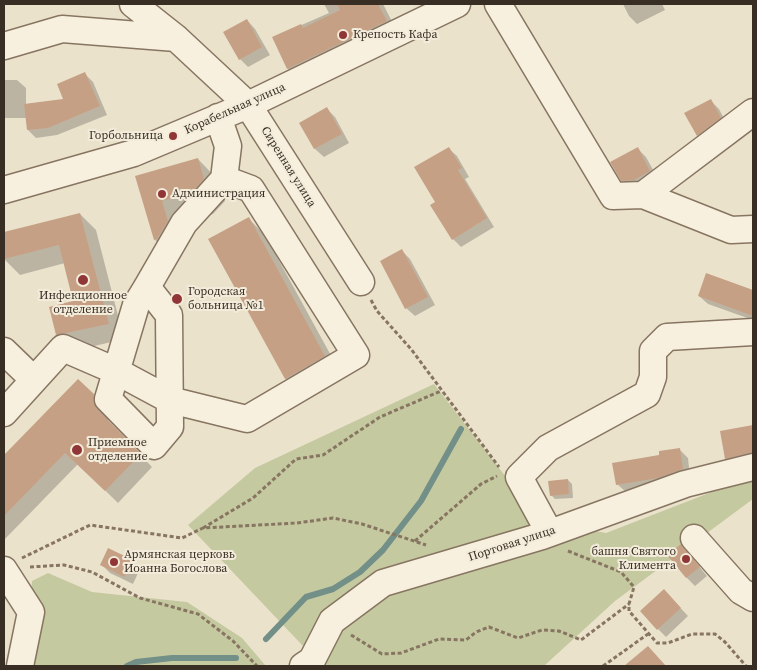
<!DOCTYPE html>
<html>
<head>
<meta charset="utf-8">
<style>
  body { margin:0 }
  #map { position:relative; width:757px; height:670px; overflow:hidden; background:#ebe2cc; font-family:"Source Serif 4",serif }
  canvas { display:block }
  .frame { position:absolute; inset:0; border:5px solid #392e23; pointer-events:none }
</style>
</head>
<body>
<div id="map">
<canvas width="757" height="670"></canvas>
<div class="frame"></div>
</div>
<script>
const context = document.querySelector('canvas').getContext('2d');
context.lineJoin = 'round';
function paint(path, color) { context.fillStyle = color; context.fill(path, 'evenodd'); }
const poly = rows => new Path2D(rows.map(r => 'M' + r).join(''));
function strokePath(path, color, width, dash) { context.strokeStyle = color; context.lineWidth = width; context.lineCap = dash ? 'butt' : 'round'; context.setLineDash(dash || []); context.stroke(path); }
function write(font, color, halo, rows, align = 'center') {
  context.font = font + ' "Source Serif 4",serif'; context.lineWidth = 4; context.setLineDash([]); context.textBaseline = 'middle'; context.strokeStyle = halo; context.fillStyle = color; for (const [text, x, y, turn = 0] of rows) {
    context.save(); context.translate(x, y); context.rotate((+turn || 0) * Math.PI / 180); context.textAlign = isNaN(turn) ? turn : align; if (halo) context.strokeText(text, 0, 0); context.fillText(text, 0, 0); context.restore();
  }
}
const green = poly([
  [434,384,540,521,606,533,753,476,753,499,615,601,544,666,322,666,188,525,255,468],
  [48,573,92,592,187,602,242,638,265,665,25,666,32,581]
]);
const shadow = poly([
  [324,4,383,4,399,35,301,82,288,69,274,37,329,13],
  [623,4,662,4,665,10,637,24,629,16],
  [247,20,255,29,270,55,248,67,240,59],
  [85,74,93,82,107,115,57,135,36,138,28,130,27,118,4,118,4,80,17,80,26,88,26,105,65,100],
  [710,100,719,109,728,126,706,143,698,135],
  [327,109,335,117,349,143,324,157,315,149,301,123],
  [448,148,457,156,469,177,465,179,494,227,461,247,453,239,436,202],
  [637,148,646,157,658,179,631,188,622,180],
  [198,159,219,181,225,201,213,214,183,222,189,243,176,261,155,240,136,177],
  [80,214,96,230,124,339,73,351,57,335,75,302,65,263,20,275,4,259,4,234],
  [249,219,265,235,340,372,302,394,286,379,210,240],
  [402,251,410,259,435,305,415,316,406,308],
  [707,275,753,291,753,320,708,304,699,296],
  [78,381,104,406,109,423,152,467,118,503,78,464,4,540,4,457],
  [753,427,753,461,734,466,726,458,721,432],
  [679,449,688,458,690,477,626,492,617,484,661,456],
  [568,480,572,484,573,498,555,499,551,495],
  [689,554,707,576,695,586,686,577],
  [132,561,140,569,133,584,110,573,102,565],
  [672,599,688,616,666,637,658,629]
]);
const stream = poly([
  [266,639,306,597,333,589,360,572,383,550,421,501,461,429],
  [127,666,136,662,172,658,236,658]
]);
const building = poly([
  [337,4,378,4,387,21,287,69,272,37,301,24,303,28,340,10],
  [247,19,262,47,239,60,223,32],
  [85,72,100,106,48,128,27,130,24,104,63,99,57,84],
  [711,99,721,118,697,136,684,113],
  [327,107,342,134,314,149,299,123],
  [449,147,462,168,458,170,487,218,452,240,430,205,435,202,414,167],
  [638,147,650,171,634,180,621,181,610,162],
  [198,158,204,179,192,192,162,201,168,221,157,239,154,240,135,176],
  [80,213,109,324,56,335,49,307,73,301,59,245,4,259,4,232],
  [249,217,325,356,285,379,208,239],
  [402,249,428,297,405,309,380,261],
  [706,273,753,290,753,316,698,296],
  [78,379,94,394,93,402,97,409,141,454,105,491,65,453,4,516,4,455],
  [753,425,753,452,725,459,720,431],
  [680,448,683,469,658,478,616,485,612,463,659,455,659,451],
  [568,479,569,494,550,496,548,481],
  [681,544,700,567,686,578,667,555],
  [108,548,133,560,124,577,100,565],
  [664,589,681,608,657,630,640,611],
  [648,646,666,666,624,666]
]);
const path = poly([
  [371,300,377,311,411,349,499,467],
  [203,528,253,498,296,459,323,455,380,417,441,391],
  [415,541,481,484,497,476],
  [568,551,621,572,634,587,629,604,629,611,657,643,668,643,692,634,715,634,725,642,746,666],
  [22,558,90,525,182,538,203,528,297,523,333,518,362,524,426,545],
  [30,567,64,565,92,572,140,598,198,614,233,641,257,666],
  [351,635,382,654,401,653,439,639,466,640,476,632,489,627,518,638,542,630,559,631,581,640,629,604],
  [603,666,648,634]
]);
const minor = poly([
  [133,4,176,38,248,105,361,282],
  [498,4,613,196,643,195,753,112],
  [4,46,62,29,176,38],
  [4,190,134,153,248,105,457,4],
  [643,195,731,230,753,229],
  [147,287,169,315,170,427,154,446,108,399,136,305,147,287,184,223,224,179,228,146,218,117],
  [4,351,34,380],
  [4,413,63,348,116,371,170,400,247,419,356,355,251,189,224,179],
  [549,532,519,477,548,448,647,394,653,377,653,351,667,337,753,332],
  [694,538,741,591,753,598],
  [4,570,31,612,20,666],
  [303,666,312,660,332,621,383,583,542,536,685,484,753,467]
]);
const markers = [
  [343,35,5,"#913636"],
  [173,136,5,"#913636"],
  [162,194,5,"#913636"],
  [83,280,6,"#913636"],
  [177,299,6,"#913636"],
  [77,450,6,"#913636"],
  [686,559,5,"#913636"],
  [114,562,5,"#913636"]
];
const poiNames = [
  ["Крепость Кафа",353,35],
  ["Горбольница",163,136,"right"],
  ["Администрация",172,194],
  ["Городская",188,292],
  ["больница №1",188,306],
  ["Инфекционное",83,296,"center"],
  ["отделение",83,310,"center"],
  ["Приемное",88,443],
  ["отделение",88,457],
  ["башня Святого",676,552,"right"],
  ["Климента",676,566,"right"],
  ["Армянская церковь",124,555],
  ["Иоанна Богослова",124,569]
];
const streetNames = [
  ["Корабельная улица",235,109,-24],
  ["Сиренная улица",288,167,58],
  ["Портовая улица",512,544,-18]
];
paint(green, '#c4c9a0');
paint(shadow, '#0003');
strokePath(stream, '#728f88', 6);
paint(building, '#c6a085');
strokePath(minor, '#877561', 29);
strokePath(path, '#877561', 3, [4, 2.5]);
strokePath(minor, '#f7f0de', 26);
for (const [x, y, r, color] of markers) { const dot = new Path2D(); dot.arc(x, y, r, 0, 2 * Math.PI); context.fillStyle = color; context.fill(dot); strokePath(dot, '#f3ecdb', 2); }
write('12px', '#392e23', '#f3ecdb', poiNames, 'left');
write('12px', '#392e23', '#f3ecdb', streetNames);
</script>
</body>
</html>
